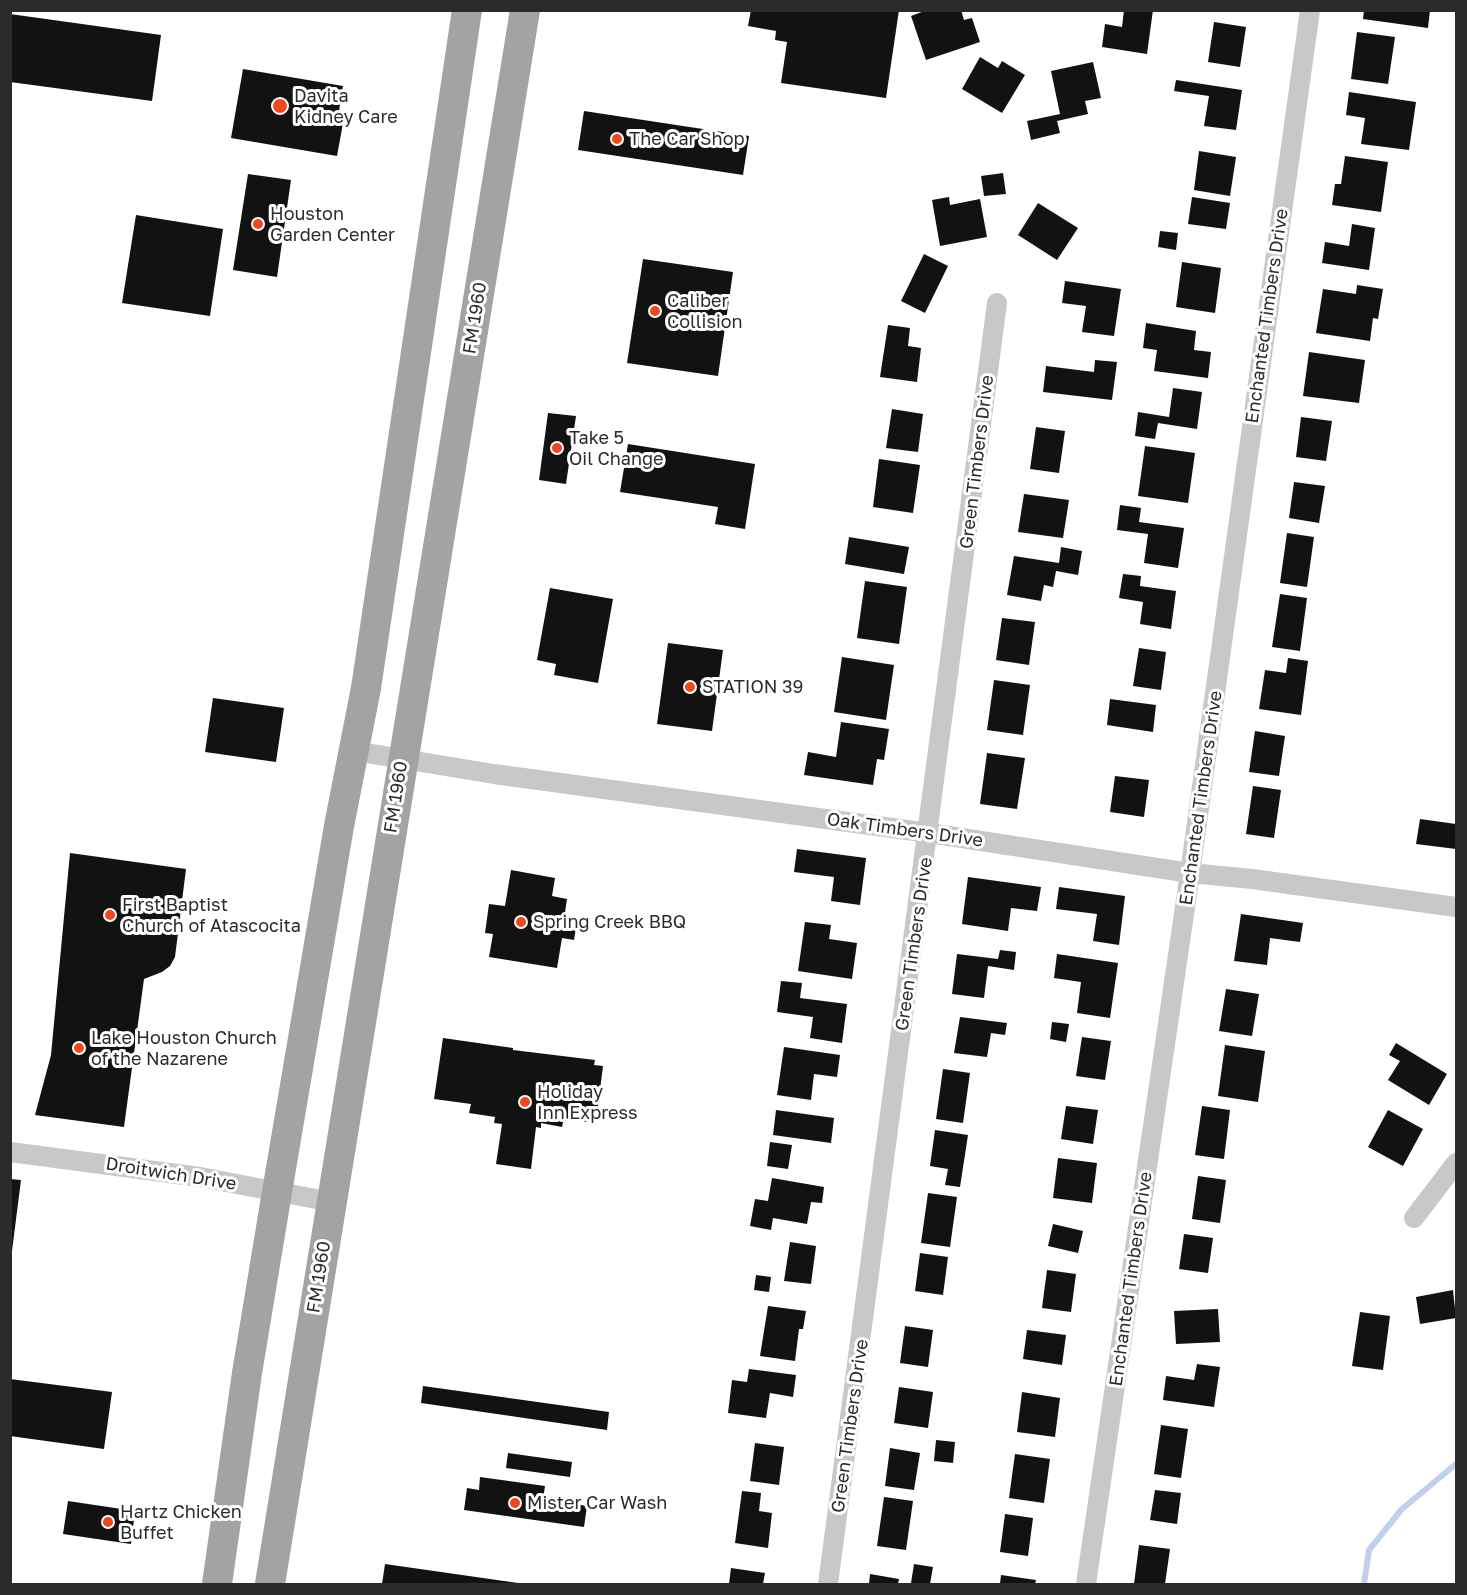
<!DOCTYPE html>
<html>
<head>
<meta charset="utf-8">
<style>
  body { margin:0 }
  #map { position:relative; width:1467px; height:1595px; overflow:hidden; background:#fff; font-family:"Golos Text",sans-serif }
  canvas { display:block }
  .frame { position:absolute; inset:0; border:12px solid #2b2b2b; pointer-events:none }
</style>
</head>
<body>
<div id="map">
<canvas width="1467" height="1595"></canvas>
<div class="frame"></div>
</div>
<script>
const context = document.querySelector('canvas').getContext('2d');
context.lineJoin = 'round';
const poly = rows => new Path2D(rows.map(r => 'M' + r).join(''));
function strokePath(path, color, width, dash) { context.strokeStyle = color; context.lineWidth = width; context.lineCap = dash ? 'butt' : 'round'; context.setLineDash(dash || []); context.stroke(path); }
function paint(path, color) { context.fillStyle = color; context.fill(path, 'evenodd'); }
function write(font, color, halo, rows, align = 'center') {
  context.font = font + ' "Golos Text",sans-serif'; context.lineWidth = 6; context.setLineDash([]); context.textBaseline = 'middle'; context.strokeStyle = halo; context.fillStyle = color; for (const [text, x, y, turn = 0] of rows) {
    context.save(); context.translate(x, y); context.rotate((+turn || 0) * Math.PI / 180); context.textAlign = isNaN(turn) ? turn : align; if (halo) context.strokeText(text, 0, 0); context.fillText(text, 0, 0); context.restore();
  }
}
const stream = poly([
  [1364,1584,1369,1550,1402,1509,1456,1464]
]);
const building = poly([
  [751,10,899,10,886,98,781,83,787,42,775,40,776,31,748,26],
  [927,10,961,10,964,20,972,18,980,42,926,60,911,16],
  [1124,10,1153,10,1147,54,1102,47,1105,24,1122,27],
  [1364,10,1430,10,1428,28,1363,19],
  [10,14,161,35,152,101,10,82],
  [1214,22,1246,27,1240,67,1208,62],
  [1357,32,1395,37,1388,84,1351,79],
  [980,57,998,68,1002,61,1025,75,1002,113,962,89],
  [1093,62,1101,98,1085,101,1088,114,1057,121,1060,133,1031,140,1027,121,1060,114,1051,71],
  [243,69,343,86,339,111,345,112,337,156,231,138],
  [1176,80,1242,90,1236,130,1204,126,1209,96,1174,91],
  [1349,92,1416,102,1409,150,1361,144,1365,118,1346,115],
  [584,111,749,136,743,175,578,150],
  [1199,151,1236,157,1230,196,1194,190],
  [1345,156,1388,162,1381,212,1332,205,1335,184,1341,184],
  [1003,173,1006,194,984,196,981,176],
  [248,174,291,180,277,277,233,270],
  [949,197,950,205,980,199,987,237,940,246,932,200],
  [1192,197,1230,203,1226,229,1188,224],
  [1038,203,1078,228,1057,260,1018,235],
  [136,215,223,229,210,316,122,303],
  [1352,224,1375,228,1369,270,1322,263,1325,242,1349,246],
  [1160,231,1178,233,1176,250,1158,247],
  [924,254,948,266,925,313,901,301],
  [643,259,733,272,718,376,627,363],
  [1182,262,1221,268,1215,313,1176,307],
  [1065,281,1121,289,1114,336,1082,332,1086,306,1062,303],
  [1357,285,1383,289,1378,319,1373,318,1370,341,1316,333,1323,289,1356,294],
  [1146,323,1196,331,1194,350,1211,352,1208,378,1154,371,1157,350,1143,348],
  [888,325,910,328,908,346,921,348,917,382,880,377],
  [1309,352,1365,360,1359,403,1303,396],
  [1095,360,1117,362,1112,400,1043,392,1046,366,1094,372],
  [1173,388,1202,392,1197,429,1158,423,1155,439,1135,436,1138,412,1169,417],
  [892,409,923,414,918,452,886,448],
  [548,413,576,416,566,484,539,480],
  [1301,417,1332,421,1326,461,1296,457],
  [1036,427,1065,431,1059,473,1030,469],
  [628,444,755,464,745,529,715,524,718,507,620,492],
  [1145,446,1195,453,1188,503,1138,496],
  [879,459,920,465,913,513,873,507],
  [1294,482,1325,486,1319,523,1289,518],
  [1024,494,1069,500,1063,538,1018,532],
  [1120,505,1141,508,1139,522,1184,528,1178,568,1144,563,1148,534,1117,530],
  [1287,533,1314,537,1307,587,1280,583],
  [849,537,909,547,904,574,845,564],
  [1061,547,1082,551,1078,575,1056,571,1053,587,1044,585,1041,601,1007,595,1014,556,1059,563],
  [1123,574,1141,576,1140,586,1176,591,1171,629,1140,624,1143,602,1119,598],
  [865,581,907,587,899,644,857,638],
  [550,588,613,599,598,683,554,675,556,664,537,660],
  [1280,594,1307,598,1300,651,1272,647],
  [1002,618,1035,622,1029,665,996,660],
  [668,643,723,650,712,731,657,724],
  [1139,648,1166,652,1161,690,1133,686],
  [842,657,894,665,886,720,834,712],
  [1288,658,1308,661,1301,715,1259,709,1265,670,1286,673],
  [994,680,1030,685,1023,735,987,730],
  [213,698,284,708,276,762,205,752],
  [1110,699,1156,705,1153,732,1107,725],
  [841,722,889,729,884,760,877,759,873,785,804,775,808,752,836,757],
  [1255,731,1285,736,1279,776,1249,772],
  [987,753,1025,758,1017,809,980,804],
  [1115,776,1149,780,1144,817,1110,812],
  [1253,786,1281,790,1274,838,1246,834],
  [1420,819,1456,824,1456,849,1416,844],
  [797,849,866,858,860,905,831,901,834,877,794,872],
  [70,853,186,869,175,957,170,966,162,972,144,979,124,1127,35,1115,51,1055],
  [511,870,555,878,552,896,567,899,564,919,577,921,574,940,562,938,557,968,489,957,493,934,485,933,489,904,505,906],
  [968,877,1041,887,1037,911,1011,908,1008,931,962,924],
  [1059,887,1125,896,1119,945,1093,941,1097,914,1056,909],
  [1241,914,1303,923,1300,942,1270,938,1267,965,1234,961],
  [805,922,831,925,829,939,857,943,852,979,798,971],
  [1000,950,1016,952,1014,970,988,966,984,998,952,994,957,954,998,959],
  [1057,954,1118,963,1110,1018,1077,1013,1081,982,1054,978],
  [781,981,802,983,800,998,847,1004,842,1043,810,1038,813,1017,777,1012],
  [1226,989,1259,994,1252,1036,1219,1031],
  [960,1017,1007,1023,1005,1035,991,1033,987,1057,954,1053],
  [1052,1022,1069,1024,1066,1042,1050,1039],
  [1082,1037,1111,1041,1105,1080,1076,1076],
  [443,1038,513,1048,513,1050,595,1060,594,1065,603,1066,597,1114,588,1113,587,1122,564,1118,562,1127,541,1123,541,1128,536,1127,531,1169,496,1164,502,1124,494,1123,495,1117,469,1113,471,1104,434,1099],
  [1396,1043,1447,1074,1429,1105,1388,1080,1400,1061,1389,1055],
  [1225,1045,1265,1051,1258,1102,1218,1096],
  [784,1047,840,1055,837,1077,814,1074,811,1100,777,1095],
  [943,1069,970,1073,963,1123,936,1119],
  [1066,1106,1098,1110,1093,1144,1061,1139],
  [1202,1106,1230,1110,1224,1159,1195,1155],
  [776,1110,834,1118,831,1143,773,1135],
  [1388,1110,1423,1129,1403,1166,1368,1147],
  [935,1130,968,1135,960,1187,945,1185,948,1169,930,1166],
  [770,1142,792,1145,788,1169,767,1166],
  [1058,1158,1097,1163,1092,1203,1053,1198],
  [1198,1176,1226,1180,1220,1223,1192,1219],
  [772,1178,824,1187,822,1203,811,1202,807,1224,773,1218,771,1230,750,1226,755,1199,768,1201],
  [10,1179,21,1180,12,1251,10,1251],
  [928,1193,957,1197,950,1247,921,1243],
  [1053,1224,1083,1231,1078,1253,1048,1246],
  [1184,1234,1213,1238,1208,1273,1179,1269],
  [790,1242,816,1246,811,1284,784,1281],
  [920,1253,948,1257,943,1295,915,1291],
  [1047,1270,1076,1274,1071,1312,1042,1308],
  [756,1275,771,1277,769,1292,754,1290],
  [1453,1290,1456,1318,1420,1324,1416,1297],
  [768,1306,806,1311,803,1329,799,1329,795,1361,760,1356],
  [1218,1309,1220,1342,1176,1344,1174,1311],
  [1360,1312,1390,1316,1383,1370,1352,1366],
  [905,1326,933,1330,928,1367,900,1363],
  [1027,1330,1066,1335,1062,1365,1023,1359],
  [1197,1364,1220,1367,1214,1407,1163,1400,1166,1376,1194,1380],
  [749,1369,796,1375,793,1397,770,1393,766,1418,728,1413,732,1380,747,1382],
  [10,1379,112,1392,104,1449,10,1436],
  [423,1386,609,1412,607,1430,421,1403],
  [899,1387,933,1392,928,1428,894,1423],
  [1022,1392,1060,1398,1055,1437,1017,1432],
  [1161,1425,1188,1429,1181,1478,1154,1474],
  [936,1440,955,1442,953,1463,934,1461],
  [755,1443,784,1447,779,1485,750,1481],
  [890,1448,920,1453,914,1490,885,1486],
  [508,1453,572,1462,570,1477,506,1468],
  [1015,1454,1050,1459,1044,1503,1009,1498],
  [480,1477,545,1486,543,1499,587,1506,584,1527,464,1510,467,1488,479,1490],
  [1155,1490,1181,1493,1177,1524,1150,1520],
  [742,1491,761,1493,759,1511,772,1513,768,1548,735,1543],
  [884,1497,913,1501,906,1550,877,1546],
  [68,1501,135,1511,131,1544,63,1534],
  [1005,1514,1033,1518,1028,1556,1000,1552],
  [1139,1545,1170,1549,1165,1584,1134,1584],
  [385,1564,518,1583,518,1584,382,1584],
  [914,1564,933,1567,930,1584,911,1583],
  [731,1568,765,1573,763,1584,729,1584],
  [870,1574,899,1579,898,1584,869,1584],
  [1001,1575,1036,1580,1035,1584,1000,1584]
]);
const street = poly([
  [354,751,494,774,929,833,1190,873,1252,879,1456,907],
  [10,1152,200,1177,332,1202],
  [1414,1218,1456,1163],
  [828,1584,997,303],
  [1086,1584,1190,873,1310,10]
]);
const primary = poly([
  [217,1584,247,1373,277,1192,339,826,366,688,467,10],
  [270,1584,525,10]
]);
const markers = [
  [280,106,8,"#f1471e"],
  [617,139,6,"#f1471e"],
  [258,224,6,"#f1471e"],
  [655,311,6,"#f1471e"],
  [557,448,6,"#f1471e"],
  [690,687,6,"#f1471e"],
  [110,915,6,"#f1471e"],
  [521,922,6,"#f1471e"],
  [79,1048,6,"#f1471e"],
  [525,1102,6,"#f1471e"],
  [515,1503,6,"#f1471e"],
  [108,1522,6,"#f1471e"]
];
const poiNames = [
  ["Davita",294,96],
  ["Kidney Care",294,117],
  ["The Car Shop",629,139],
  ["Houston",270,214],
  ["Garden Center",270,235],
  ["Caliber",667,301],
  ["Collision",667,322],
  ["Take 5",569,438],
  ["Oil Change",569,459],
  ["STATION 39",702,687],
  ["First Baptist",122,905],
  ["Church of Atascocita",122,926],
  ["Spring Creek BBQ",533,922],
  ["Lake Houston Church",91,1038],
  ["of the Nazarene",91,1059],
  ["Holiday",537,1092],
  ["Inn Express",537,1113],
  ["Mister Car Wash",527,1503],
  ["Hartz Chicken",120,1512],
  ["Buffet",120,1533]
];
const streetNames = [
  ["Enchanted Timbers Drive",1267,316,-82],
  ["FM 1960",475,318,-81],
  ["Green Timbers Drive",977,462,-83],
  ["FM 1960",396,797,-81],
  ["Enchanted Timbers Drive",1201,798,-82],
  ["Oak Timbers Drive",905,830,8],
  ["Green Timbers Drive",914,944,-82],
  ["Droitwich Drive",171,1174,9],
  ["FM 1960",319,1277,-81],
  ["Enchanted Timbers Drive",1131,1279,-82],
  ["Green Timbers Drive",850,1426,-82]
];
strokePath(stream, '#c1d0ed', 6);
paint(building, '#121212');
strokePath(street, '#c8c8c8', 20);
strokePath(primary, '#a3a3a3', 30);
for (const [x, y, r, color] of markers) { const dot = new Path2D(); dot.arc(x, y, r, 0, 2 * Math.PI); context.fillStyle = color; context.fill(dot); strokePath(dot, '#fff', 2); }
write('18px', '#2b2b2b', '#fff', poiNames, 'left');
write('18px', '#2b2b2b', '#fff', streetNames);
</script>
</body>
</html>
